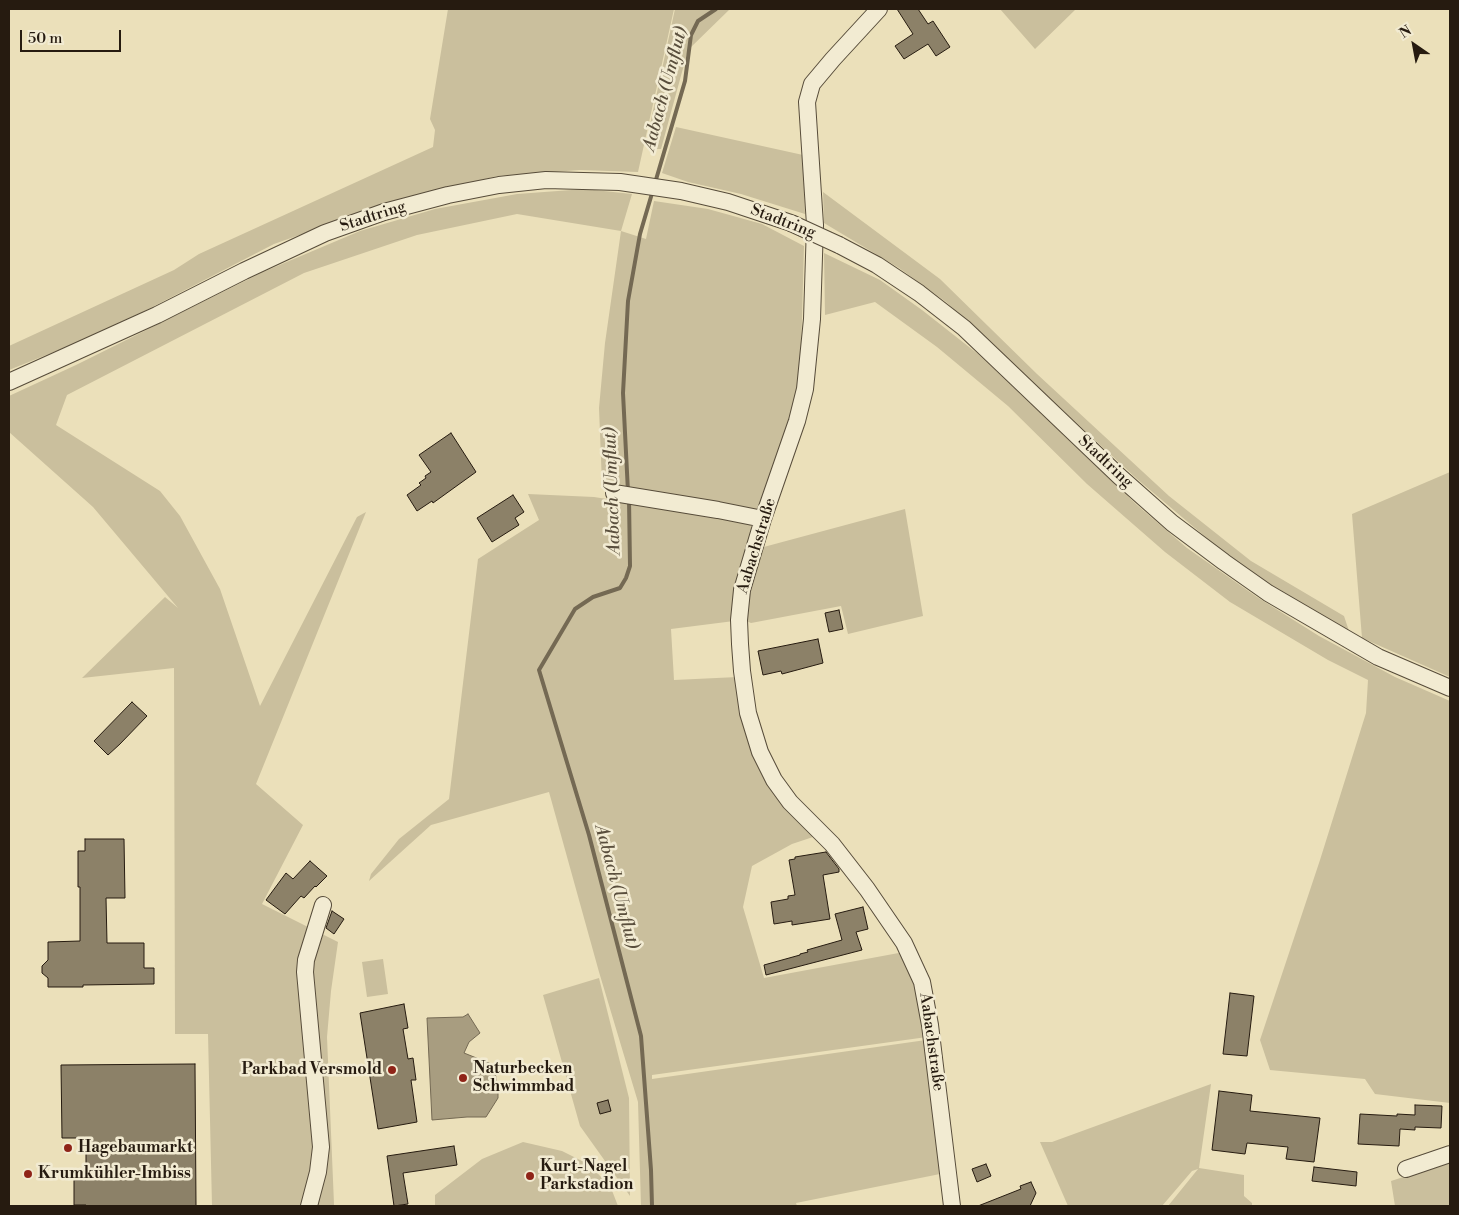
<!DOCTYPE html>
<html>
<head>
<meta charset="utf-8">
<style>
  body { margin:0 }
  #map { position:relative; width:1459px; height:1215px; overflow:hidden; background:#ebe0ba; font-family:"Libre Bodoni",serif }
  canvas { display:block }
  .frame { position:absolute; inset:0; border:10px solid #261b10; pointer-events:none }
  .north { position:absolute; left:1389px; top:20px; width:50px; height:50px; -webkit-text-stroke:4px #f2ebd2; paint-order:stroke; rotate:327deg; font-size:14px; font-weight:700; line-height:20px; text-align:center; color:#261b10 }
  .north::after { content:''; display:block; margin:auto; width:18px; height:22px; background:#261b10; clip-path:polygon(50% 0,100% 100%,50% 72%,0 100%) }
  .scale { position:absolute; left:20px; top:30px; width:101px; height:22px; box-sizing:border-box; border:2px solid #261b10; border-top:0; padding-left:6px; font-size:15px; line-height:18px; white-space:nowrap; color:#261b10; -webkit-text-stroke:4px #f2ebd2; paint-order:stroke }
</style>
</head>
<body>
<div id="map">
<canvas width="1459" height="1215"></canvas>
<div class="frame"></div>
<div class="north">N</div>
<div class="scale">50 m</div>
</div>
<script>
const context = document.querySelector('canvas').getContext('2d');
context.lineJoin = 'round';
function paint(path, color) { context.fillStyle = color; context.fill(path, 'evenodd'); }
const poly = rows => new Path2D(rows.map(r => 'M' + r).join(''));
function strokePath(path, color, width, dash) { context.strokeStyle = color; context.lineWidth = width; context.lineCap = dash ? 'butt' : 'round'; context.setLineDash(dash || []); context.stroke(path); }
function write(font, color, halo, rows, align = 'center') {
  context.font = font + ' "Libre Bodoni",serif'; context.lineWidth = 5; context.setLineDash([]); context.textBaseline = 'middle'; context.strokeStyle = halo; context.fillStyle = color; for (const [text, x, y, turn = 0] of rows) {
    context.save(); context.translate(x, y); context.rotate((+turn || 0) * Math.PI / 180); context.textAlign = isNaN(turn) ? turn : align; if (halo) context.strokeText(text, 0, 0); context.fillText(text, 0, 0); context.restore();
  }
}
const green = poly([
  [448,9,674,9,638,172,580,170,497,176,387,204,274,244,106,331,9,370,9,346,174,270,199,254,433,147,435,130,430,119],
  [675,9,730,9,688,50,661,149,653,149,648,134],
  [1000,9,1076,9,1035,49],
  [676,127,803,155,805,214,741,194,688,182,662,173],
  [585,189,632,194,621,231,646,239,654,201,708,209,762,224,804,246,800,390,756,514,602,484,599,408,605,343,621,231,517,214,417,235,304,273,67,395,56,425,160,491,180,516,220,589,260,706,357,517,366,512,256,784,303,825,262,904,338,942,331,991,327,1037,334,1204,334,1206,212,1206,208,1034,175,1034,174,668,82,678,165,597,178,608,93,507,9,432,9,396,76,365,263,272,360,231,435,209,517,194],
  [823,192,940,279,1037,374,1169,496,1251,561,1344,616,1349,631,1280,591,1228,556,1137,479,946,302,899,268,824,223],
  [824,253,880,280,922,310,978,354,1137,505,1187,548,1257,597,1319,636,1395,677,1450,701,1450,1103,1375,1094,1365,1079,1270,1070,1260,1040,1320,860,1366,713,1368,680,1328,660,1230,602,1165,552,1087,484,1008,406,937,347,875,302,825,315],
  [1450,472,1450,677,1362,638,1352,514],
  [528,494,594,497,749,521,754,535,734,621,671,629,674,680,738,677,752,735,819,835,792,844,752,866,743,907,764,978,904,952,920,995,927,1037,652,1075,652,1079,926,1040,940,1174,796,1203,797,1206,641,1206,638,1102,599,972,549,792,431,825,369,881,371,874,399,839,449,799,478,559,539,520],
  [905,509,923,616,848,634,841,606,751,623,744,620,745,600,760,548],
  [383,959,388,994,367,997,362,962],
  [599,978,629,1098,630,1196,580,1126,543,995],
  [1211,1084,1199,1168,1244,1175,1244,1196,1252,1203,1252,1206,1168,1206,1198,1169,1192,1171,1162,1206,1068,1206,1040,1142,1052,1142],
  [523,1142,562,1151,590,1165,611,1188,618,1206,435,1206,435,1195,482,1159],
  [1450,1162,1450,1206,1395,1206,1391,1181]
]);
const water = poly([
  [468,1014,480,1033,469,1042,464,1053,494,1065,498,1091,498,1098,486,1117,467,1117,432,1120,427,1018,463,1017,468,1014]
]);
const stream = poly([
  [655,183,685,81,691,35,698,21,716,9],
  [628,492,623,393,628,301,640,234,653,190],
  [629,499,630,566,626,578,620,588,593,597,575,609,539,670,589,835,641,1036,651,1170,652,1206]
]);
const building = poly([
  [897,9,918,9,928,24,933,21,950,47,936,56,928,44,904,59,895,46,913,34,897,9],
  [451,433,476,472,433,503,432,501,417,511,407,495,421,485,419,483,426,478,425,476,431,472,419,455,451,433],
  [513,495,524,512,515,518,519,525,492,542,477,518,513,495],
  [839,610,843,629,829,632,825,613,839,610],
  [818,639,823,663,782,674,781,671,763,675,758,651,818,639],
  [132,702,147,716,120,744,108,755,94,741,132,702],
  [85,839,124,839,125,898,106,898,107,943,144,943,144,968,154,968,154,984,83,985,83,987,48,987,48,978,42,973,42,966,48,960,48,942,80,941,80,887,78,887,78,851,85,851,85,839],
  [826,852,839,869,839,872,823,875,830,919,792,925,792,921,774,924,771,902,788,899,788,896,795,895,789,860,795,859,795,857,826,852],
  [310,861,327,876,316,887,315,886,304,898,301,896,285,914,266,900,286,873,293,879,310,861],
  [863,907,868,929,856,932,862,950,766,975,764,965,800,955,800,954,808,952,807,950,842,940,835,914,863,907],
  [332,911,344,919,334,934,326,928,332,911],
  [1230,993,1254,996,1247,1056,1223,1054,1230,993],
  [404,1004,408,1028,403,1029,408,1059,413,1058,416,1080,411,1080,417,1122,378,1129,360,1013,404,1004],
  [195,1064,196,1206,86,1206,86,1205,74,1205,74,1180,86,1180,86,1138,62,1138,61,1065,195,1064],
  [1219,1091,1252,1095,1250,1111,1320,1118,1314,1162,1286,1159,1288,1147,1247,1143,1245,1154,1212,1150,1219,1091],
  [608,1100,611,1111,600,1114,597,1103,608,1100],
  [1415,1105,1442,1106,1441,1128,1415,1127,1415,1130,1400,1129,1399,1146,1358,1144,1360,1114,1397,1116,1397,1114,1415,1115,1415,1105],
  [454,1146,457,1165,403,1173,408,1204,394,1206,387,1156,454,1146],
  [986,1164,991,1176,977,1182,972,1169,986,1164],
  [1314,1167,1357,1172,1356,1186,1312,1181,1314,1167],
  [1031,1182,1036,1193,1030,1206,978,1206,1021,1189,1020,1186,1031,1182]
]);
const minor = poly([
  [879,9,833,59,812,84,807,102,815,225,812,319,805,389,797,421,763,519,742,590,739,620,740,644,742,671,748,713,760,752,774,780,790,802,832,844,867,889,904,943,922,982,930,1025,952,1206],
  [839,245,877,265,919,293,964,328,1119,476,1172,523,1224,562,1268,593,1378,657,1450,688],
  [9,382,157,315,244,271,325,233,384,212,448,195,499,185,546,180,620,182,681,191,728,202,791,223],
  [614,493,718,510,763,519],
  [1406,1169,1450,1154],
  [309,1206,318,1172,321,1147,305,972,306,960,323,905]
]);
const minorBridge = poly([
  [791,223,839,245]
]);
const markers = [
  [392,1070,5,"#8f2418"],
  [463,1078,5,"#8f2418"],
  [68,1148,5,"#8f2418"],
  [28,1174,5,"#8f2418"],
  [530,1176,5,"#8f2418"]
];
const streetNames = [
  ["Stadtring",373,217,-18],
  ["Stadtring",783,222,21],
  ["Stadtring",1105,462,43],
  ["Aabachstraße",757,546,-73],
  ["Aabachstraße",931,1042,82]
];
const poiNames = [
  ["Naturbecken",473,1069],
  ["Schwimmbad",473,1087],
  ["Parkbad Versmold",382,1070,"right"],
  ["Hagebaumarkt",78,1148],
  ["Kurt-Nagel",540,1167],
  ["Parkstadion",540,1185],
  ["Krumkühler-Imbiss",38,1174]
];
const waterNames = [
  ["Aabach (Umflut)",666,89,-75],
  ["Aabach (Umflut)",613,491,-92],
  ["Aabach (Umflut)",616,887,75]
];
paint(green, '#cabf9d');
paint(water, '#a89d80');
strokePath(water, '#746953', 1);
strokePath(stream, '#746953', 4);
paint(building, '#8c8168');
strokePath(building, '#261b10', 1);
strokePath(minor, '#574c3a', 18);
strokePath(minor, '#f2ebd2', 16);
strokePath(minorBridge, '#574c3a', 18, []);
strokePath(minorBridge, '#f2ebd2', 16);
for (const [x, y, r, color] of markers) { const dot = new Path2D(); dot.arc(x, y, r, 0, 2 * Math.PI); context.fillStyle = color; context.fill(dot); strokePath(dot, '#f2ebd2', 2); }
write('16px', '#261b10', '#f2ebd2', streetNames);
write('bold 16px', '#261b10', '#f2ebd2', poiNames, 'left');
write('italic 18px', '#5a4f3d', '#f2ebd2', waterNames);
</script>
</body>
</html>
